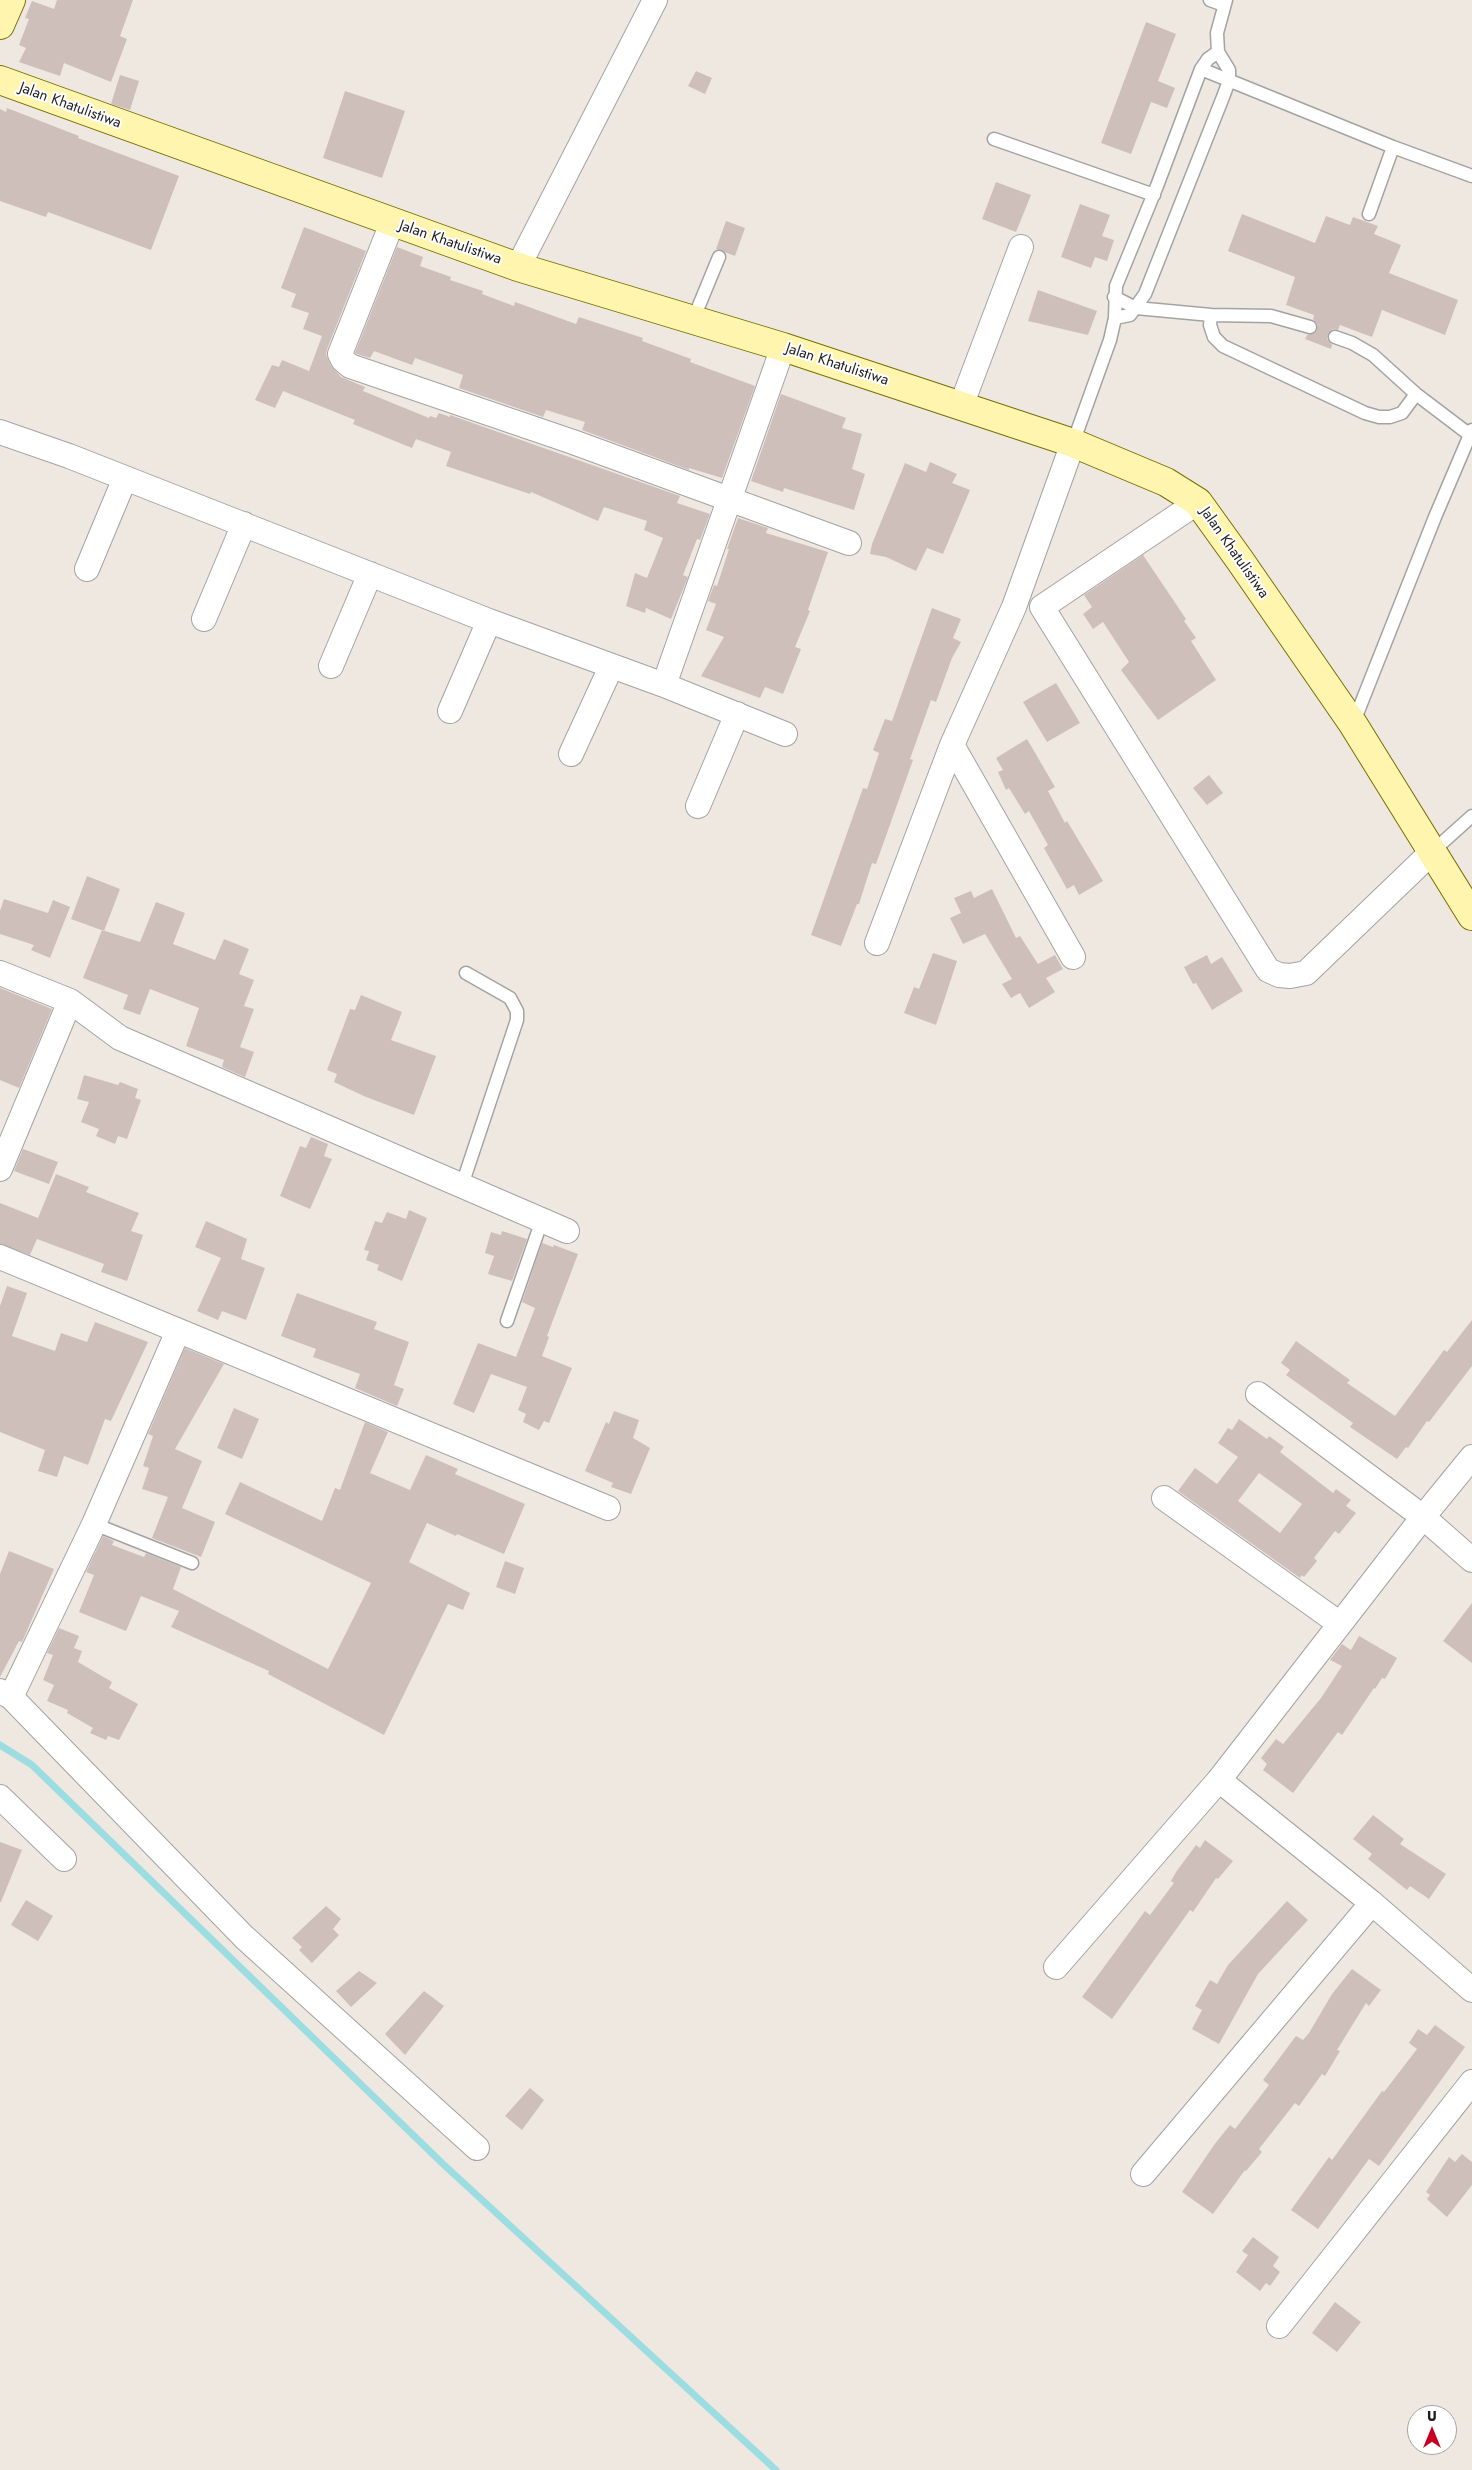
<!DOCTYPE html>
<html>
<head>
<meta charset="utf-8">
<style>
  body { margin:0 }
  #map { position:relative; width:1472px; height:2470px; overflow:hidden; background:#efe8e1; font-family:Jost,sans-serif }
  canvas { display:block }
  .north { position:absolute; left:1407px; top:2405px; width:50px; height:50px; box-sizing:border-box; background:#fff; border:1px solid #a4a4a4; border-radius:50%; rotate:0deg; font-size:14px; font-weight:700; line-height:20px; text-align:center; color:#1c1c1c }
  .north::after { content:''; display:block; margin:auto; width:18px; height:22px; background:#c80023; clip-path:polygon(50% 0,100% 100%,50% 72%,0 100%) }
</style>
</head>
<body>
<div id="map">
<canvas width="1472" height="2470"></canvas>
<div class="north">U</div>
</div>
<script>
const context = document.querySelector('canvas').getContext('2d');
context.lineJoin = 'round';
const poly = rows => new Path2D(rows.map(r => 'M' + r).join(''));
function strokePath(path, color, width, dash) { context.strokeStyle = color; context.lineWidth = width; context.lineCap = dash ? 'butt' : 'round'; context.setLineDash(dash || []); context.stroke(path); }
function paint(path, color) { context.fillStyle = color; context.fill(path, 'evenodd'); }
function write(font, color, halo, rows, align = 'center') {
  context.font = font + ' Jost,sans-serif'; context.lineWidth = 4; context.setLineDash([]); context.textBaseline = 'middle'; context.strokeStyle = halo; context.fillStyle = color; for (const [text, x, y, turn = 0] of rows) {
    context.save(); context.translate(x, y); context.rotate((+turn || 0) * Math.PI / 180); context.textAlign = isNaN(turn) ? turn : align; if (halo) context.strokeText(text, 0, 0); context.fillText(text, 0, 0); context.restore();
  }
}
const stream = poly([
  [0,1745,32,1765,443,2164,776,2470]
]);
const building = poly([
  [57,0,133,0,120,36,127,39,111,82,64,63,60,76,19,62,26,48,19,45,29,19,25,18,32,1,54,9],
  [1146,22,1176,34,1158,81,1175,88,1167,108,1151,102,1131,154,1101,143],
  [696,71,712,78,705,94,688,86],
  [120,75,139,81,130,110,111,104],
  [345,91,405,111,382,178,323,158],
  [7,108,79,136,78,138,179,176,151,250,48,212,46,217,0,201,0,109,6,112],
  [996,182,1031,195,1016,232,982,219],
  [1080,204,1110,215,1102,236,1114,240,1107,261,1095,257,1091,268,1061,257],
  [1242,214,1315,243,1326,216,1350,225,1353,217,1378,226,1374,234,1401,245,1389,273,1458,300,1445,335,1382,310,1372,337,1340,325,1338,330,1333,329,1328,334,1327,339,1332,345,1331,349,1305,339,1307,335,1316,332,1318,325,1313,319,1314,315,1286,305,1295,277,1228,251],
  [726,221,745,228,735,256,716,249],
  [304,227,366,251,327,349,326,355,331,366,341,377,365,387,363,391,429,418,430,416,436,418,439,413,450,417,450,415,680,496,677,503,710,514,700,540,697,539,683,575,688,577,671,619,646,608,645,613,626,606,635,573,647,578,663,538,644,530,647,521,604,507,598,521,531,492,530,494,446,466,451,452,416,439,412,448,353,424,355,420,283,391,275,408,255,400,272,365,279,367,282,360,309,371,322,336,303,329,309,313,291,307,296,294,281,288],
  [397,247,423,257,420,266,451,277,450,280,483,291,482,294,514,306,515,302,576,324,579,317,643,338,642,341,691,359,690,362,755,386,722,478,689,468,689,470,582,430,585,422,546,410,543,417,459,388,463,375,415,358,412,365,374,351,370,358,357,354,355,353],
  [1038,290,1097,311,1088,335,1028,321],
  [781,394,846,418,842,428,862,434,852,469,865,474,854,510,784,488,783,492,751,481],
  [930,462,957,474,952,483,970,490,943,554,927,548,916,571,886,557,870,554,872,544,905,463,926,472],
  [738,518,768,528,766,533,828,552,808,610,810,611,795,647,801,649,783,694,765,687,760,698,701,676,724,637,706,630,716,604,708,601,714,585,717,586,729,549,727,549],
  [1143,555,1186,619,1184,621,1196,638,1191,641,1216,680,1158,720,1121,670,1129,662,1103,622,1093,629,1083,614,1092,607,1084,595],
  [932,608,961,619,953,638,961,642,952,658,936,702,931,700,910,759,913,760,876,864,872,863,859,904,857,904,841,946,811,935,863,788,867,789,879,753,873,750,885,719,892,721],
  [1056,683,1080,723,1047,742,1023,702],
  [1027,739,1055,787,1048,791,1065,823,1067,821,1103,881,1079,895,1074,885,1067,889,1044,848,1048,845,1029,811,1025,814,1009,788,1006,790,998,772,1003,770,996,758],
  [1209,775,1223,793,1207,805,1193,788],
  [87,876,120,889,104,931,71,919],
  [992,889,1016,938,1020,936,1038,964,1055,955,1063,969,1046,978,1055,992,1029,1008,1020,993,1011,998,1002,984,1012,979,985,934,963,944,950,918,961,913,954,898,971,891,974,898],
  [4,899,48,913,53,900,70,907,50,958,31,950,34,945,0,934,0,911],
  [156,902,185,913,173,944,215,960,224,939,249,949,239,974,254,980,244,1006,254,1009,240,1047,254,1052,245,1077,222,1067,224,1060,186,1046,199,1008,150,989,140,1015,123,1009,128,995,83,978,102,930,140,942],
  [933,953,957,961,936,1025,904,1013,914,987,919,989],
  [1207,955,1211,964,1222,957,1243,991,1212,1010,1196,983,1193,984,1184,967],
  [0,988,52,1009,19,1088,0,1080],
  [361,995,402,1012,391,1040,436,1056,414,1115,366,1097,334,1082,337,1074,327,1070,350,1009,355,1010],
  [84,1075,118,1085,120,1082,138,1089,135,1098,141,1100,127,1139,118,1136,115,1144,96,1136,99,1129,81,1122,89,1102,77,1099],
  [311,1137,328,1144,324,1156,332,1159,310,1209,280,1196,300,1146,306,1148],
  [23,1149,58,1162,49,1184,14,1171],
  [56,1174,89,1187,86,1192,139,1213,131,1231,143,1235,127,1281,101,1272,104,1264,37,1239,30,1255,0,1244,0,1203,38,1218],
  [409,1210,427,1218,402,1281,377,1270,379,1265,366,1260,369,1251,364,1250,375,1221,382,1223,387,1212,406,1219],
  [206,1221,247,1239,241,1259,265,1268,246,1320,222,1311,218,1320,197,1311,221,1258,195,1247],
  [502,1231,527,1239,512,1281,488,1274,494,1256,485,1253,491,1232,501,1235],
  [542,1243,553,1247,554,1245,578,1254,547,1336,549,1337,542,1356,572,1368,549,1423,544,1421,539,1430,523,1422,526,1414,518,1410,527,1387,491,1374,474,1413,453,1404,478,1343,516,1357,535,1308,522,1302],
  [7,1286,27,1293,12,1336,55,1351,61,1333,87,1342,95,1322,148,1342,111,1421,105,1419,88,1465,64,1456,57,1477,38,1471,45,1450,0,1432,0,1306],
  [297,1293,377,1322,374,1329,409,1342,394,1385,404,1389,397,1406,355,1388,360,1374,313,1357,316,1349,281,1336],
  [1472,1320,1472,1366,1429,1422,1427,1421,1408,1448,1406,1447,1397,1459,1350,1427,1353,1423,1286,1375,1290,1370,1281,1363,1296,1341,1350,1380,1347,1383,1395,1416,1444,1350,1447,1352],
  [185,1348,224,1364,175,1449,202,1461,182,1508,215,1522,201,1557,152,1538,168,1497,142,1489,149,1468,143,1466,153,1436,148,1434],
  [234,1408,259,1419,242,1459,217,1448],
  [614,1411,639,1420,633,1438,650,1448,631,1494,611,1487,613,1483,585,1471,606,1422,609,1424],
  [1239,1419,1267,1439,1269,1436,1284,1447,1280,1452,1333,1493,1336,1489,1351,1500,1346,1506,1356,1513,1339,1534,1335,1531,1314,1558,1317,1561,1304,1577,1302,1575,1300,1578,1178,1491,1195,1468,1217,1484,1238,1457,1218,1443,1228,1428,1232,1430],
  [1259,1473,1302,1504,1280,1533,1238,1501],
  [365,1422,388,1432,370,1473,410,1490,426,1455,458,1469,455,1474,525,1504,504,1554,457,1534,456,1536,427,1523,409,1562,470,1593,463,1610,448,1604,384,1735,268,1674,269,1671,171,1627,179,1611,141,1596,126,1631,79,1612,94,1575,86,1572,103,1536,114,1541,112,1545,144,1557,146,1553,181,1567,173,1589,328,1669,371,1583,225,1514,240,1482,322,1521,335,1488,340,1490],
  [9,1551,54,1569,22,1642,19,1641,0,1677,0,1574],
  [505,1561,524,1568,515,1594,496,1587],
  [1472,1603,1472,1663,1443,1641],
  [59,1628,79,1636,74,1648,82,1651,78,1662,112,1682,109,1688,138,1704,119,1740,108,1736,106,1740,90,1733,93,1728,67,1713,68,1710,47,1701,54,1685,43,1680,53,1655,47,1653],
  [1359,1636,1397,1658,1385,1679,1382,1678,1375,1689,1374,1688,1342,1735,1338,1732,1293,1793,1263,1770,1267,1764,1261,1758,1276,1739,1283,1744,1321,1698,1342,1666,1330,1660,1342,1644,1351,1650],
  [1373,1815,1404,1839,1400,1844,1446,1874,1429,1899,1410,1886,1407,1890,1368,1859,1372,1854,1353,1839],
  [1205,1840,1233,1861,1218,1879,1216,1878,1193,1912,1190,1910,1112,2019,1082,1997,1145,1911,1150,1915,1174,1883,1171,1881,1176,1872,1196,1845,1200,1848],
  [0,1842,22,1850,1,1902,0,1902],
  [26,1900,53,1916,38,1941,11,1925],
  [1287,1901,1308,1920,1258,1974,1219,2044,1192,2029,1202,2010,1195,2006,1210,1980,1217,1984,1228,1965],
  [326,1906,341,1919,333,1929,339,1935,312,1963,299,1950,302,1947,292,1938],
  [1352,1969,1381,1990,1369,2006,1366,2003,1337,2050,1340,2051,1325,2076,1322,2074,1299,2106,1295,2103,1259,2149,1262,2152,1246,2171,1245,2170,1213,2214,1182,2192,1214,2145,1230,2125,1235,2129,1269,2085,1263,2080,1296,2036,1303,2040,1309,2033,1332,1994],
  [359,1971,377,1983,351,2007,336,1991],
  [424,1991,444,2006,405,2055,385,2034],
  [1435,2025,1465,2047,1379,2166,1369,2159,1318,2229,1291,2210,1329,2157,1332,2160,1382,2091,1384,2092,1417,2049,1409,2043,1418,2029,1427,2035],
  [530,2088,544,2100,522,2130,505,2116],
  [1462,2154,1472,2162,1472,2185,1447,2217,1430,2202,1427,2199,1430,2195,1426,2192,1449,2157,1455,2162],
  [1253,2237,1279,2257,1273,2266,1280,2272,1270,2286,1266,2283,1260,2291,1236,2272,1248,2255,1242,2251],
  [1335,2302,1361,2322,1337,2352,1312,2333]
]);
const lane = poly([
  [1210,0,1224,5],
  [1201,69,1393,147,1472,176],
  [994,139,1154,195],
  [1369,214,1393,147],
  [1114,297,1136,308,1211,315,1271,316,1310,327],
  [1211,315,1210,325,1214,337,1223,346,1365,413,1379,417,1390,417,1402,413,1416,394],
  [1115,318,1130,315,1145,294,1223,97,1229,81,1229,70,1218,52,1217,33,1226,0],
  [693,320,719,257],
  [1335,337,1352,343,1373,355,1416,394,1470,435],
  [1073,443,1110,340,1115,318,1116,286,1157,186,1201,69,1208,59,1218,52],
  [1353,724,1435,517,1472,430],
  [1433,851,1472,816],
  [462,1185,517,1020,517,1011,510,998,466,973],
  [507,1321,542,1220],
  [94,1524,192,1563]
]);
const street = poly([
  [392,223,340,354,343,360,350,366,573,442,849,543],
  [518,267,655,0],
  [961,406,1021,247],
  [0,432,69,456,489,621,664,685,785,734],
  [1198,502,1042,607,1268,970,1279,975,1290,976,1306,973,1433,851],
  [87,569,125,478],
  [204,619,244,524],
  [331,666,370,574],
  [664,685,783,347],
  [450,711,489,621],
  [952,745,1073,957],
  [571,754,611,667],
  [698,806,737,714],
  [877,943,952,745,1014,607,1073,443],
  [0,973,70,1001,120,1038,567,1231],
  [0,1169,70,1001],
  [0,1257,608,1508],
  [1472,1457,1423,1517,1472,1560],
  [1164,1498,1340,1624],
  [0,1691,11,1697,244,1937,477,2148],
  [11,1697,94,1524,178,1331],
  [1219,1780,1372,1903,1472,1990],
  [0,1797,64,1859],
  [1056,1967,1219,1780,1423,1517,1258,1394],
  [1143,2174,1372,1903],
  [1279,2326,1472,2082]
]);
const secondary = poly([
  [0,25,11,0],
  [0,80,518,267,783,347,1073,443,1166,482,1198,502,1239,559,1353,724,1472,916]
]);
const streetNames = [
  ["Jalan Khatulistiwa",70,106,20],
  ["Jalan Khatulistiwa",450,243,19],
  ["Jalan Khatulistiwa",837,365,18],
  ["Jalan Khatulistiwa",1234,553,55]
];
strokePath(stream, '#9cdde1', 7);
paint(building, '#cfbfba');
strokePath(lane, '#a3a3a3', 15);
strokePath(street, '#a3a3a3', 26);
strokePath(secondary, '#766f00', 30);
strokePath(lane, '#fff', 12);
strokePath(street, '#fff', 24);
strokePath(secondary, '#fff5ae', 28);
write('15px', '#1c1c1c', '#fff', streetNames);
</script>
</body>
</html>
